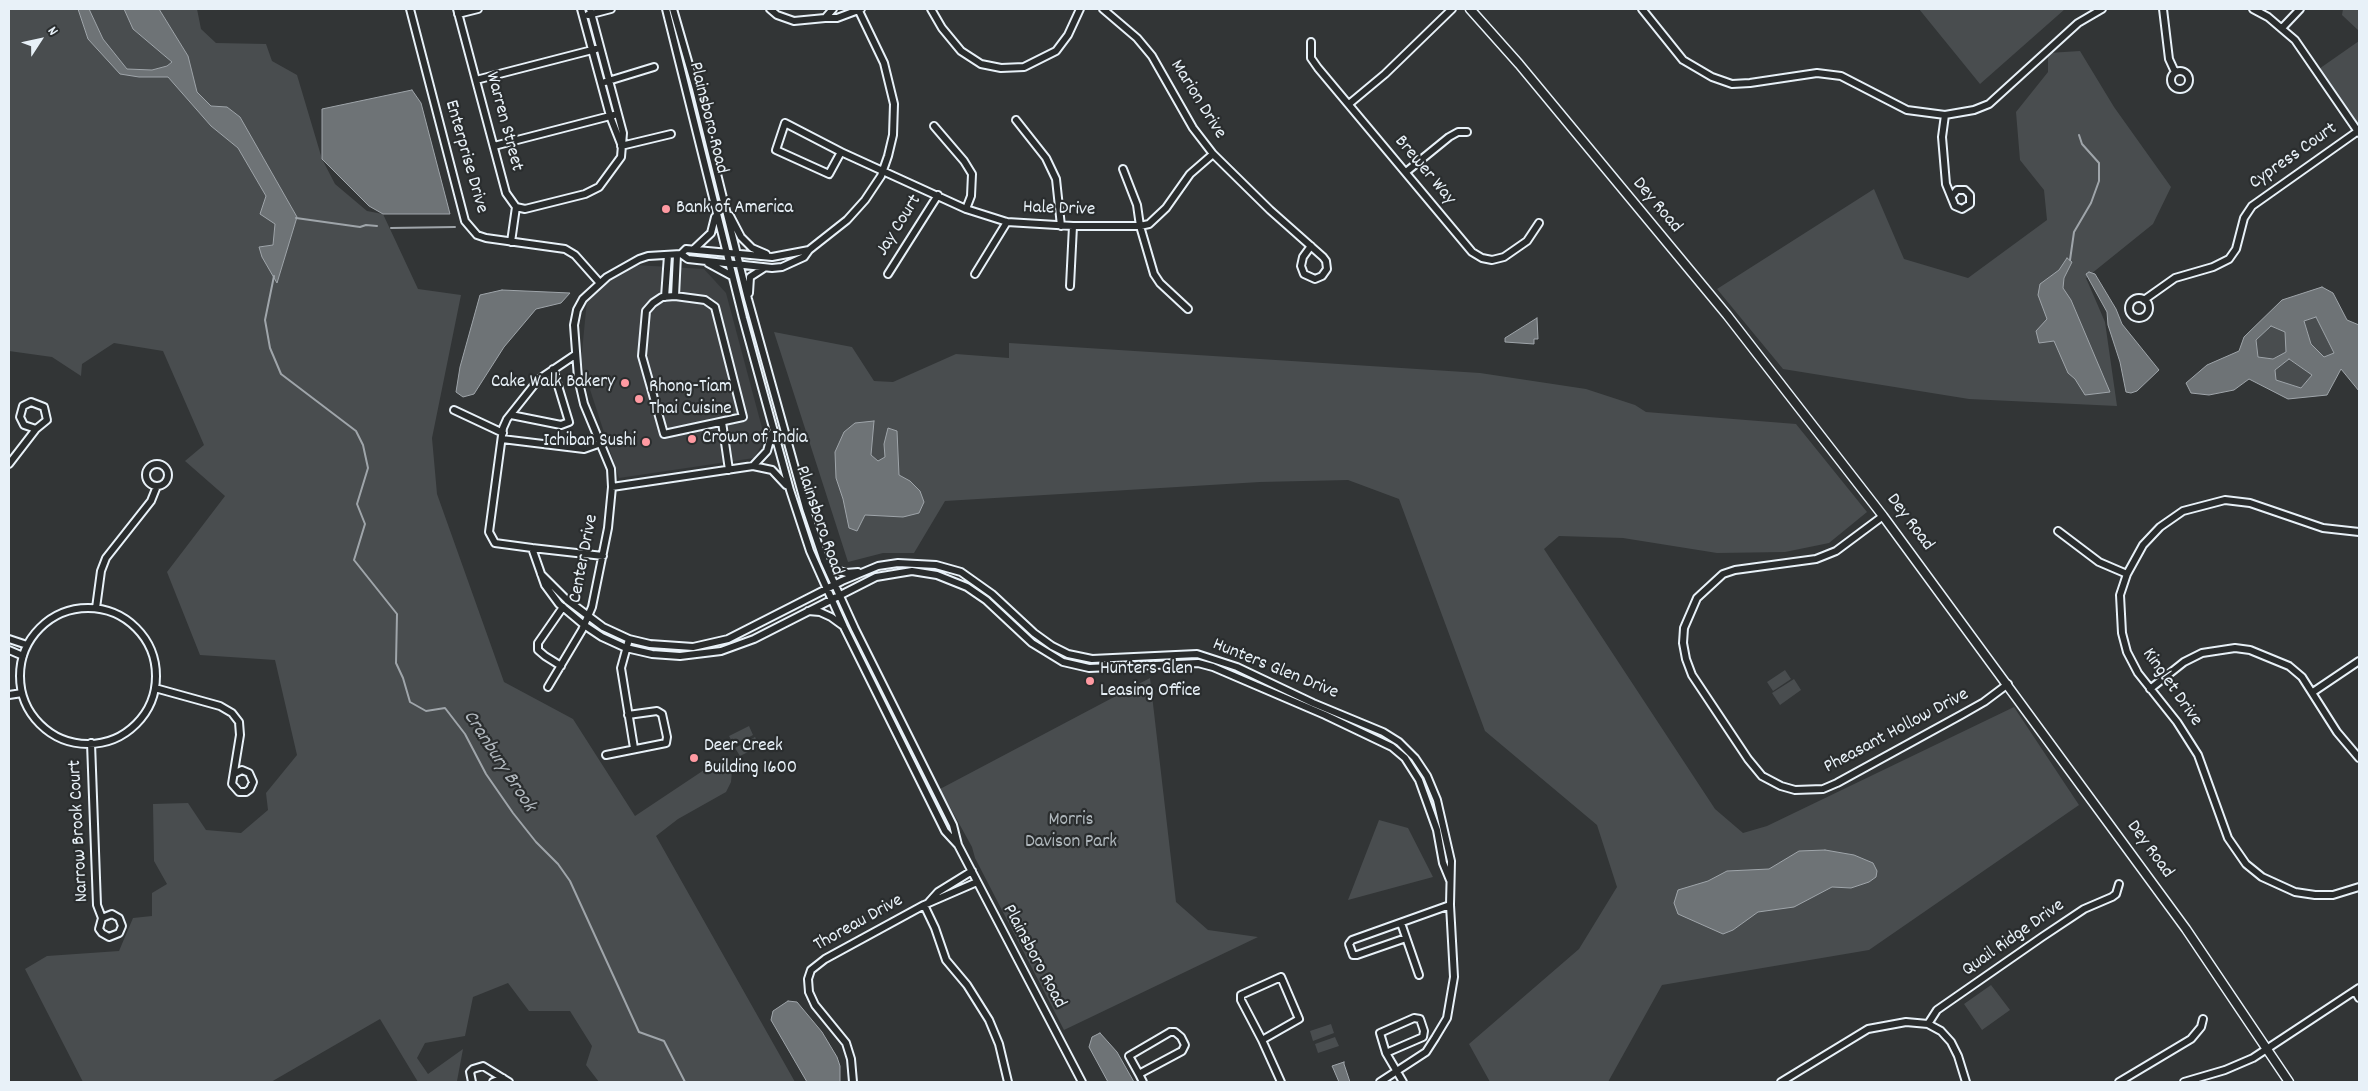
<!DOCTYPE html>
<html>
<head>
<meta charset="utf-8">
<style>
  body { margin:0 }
  #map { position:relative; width:2368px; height:1091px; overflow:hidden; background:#323536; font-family:Dekko,sans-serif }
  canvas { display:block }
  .frame { position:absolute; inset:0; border:10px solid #e8f1f8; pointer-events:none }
  .north { position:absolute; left:15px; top:15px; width:50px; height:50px; -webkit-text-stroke:4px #2a2d2e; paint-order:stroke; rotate:55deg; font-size:14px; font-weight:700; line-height:20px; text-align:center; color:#e8f1f8 }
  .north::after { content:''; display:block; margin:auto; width:18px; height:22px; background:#e8f1f8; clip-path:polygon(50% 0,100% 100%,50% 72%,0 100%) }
</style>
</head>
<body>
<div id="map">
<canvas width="2368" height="1091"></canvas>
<div class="frame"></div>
<div class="north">N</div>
</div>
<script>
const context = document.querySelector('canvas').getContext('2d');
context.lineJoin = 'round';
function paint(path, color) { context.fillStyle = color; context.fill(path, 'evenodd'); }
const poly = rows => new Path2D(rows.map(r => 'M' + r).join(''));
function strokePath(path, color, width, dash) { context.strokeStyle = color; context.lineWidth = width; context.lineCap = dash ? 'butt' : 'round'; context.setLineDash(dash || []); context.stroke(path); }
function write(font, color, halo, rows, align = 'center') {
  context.font = font + ' Dekko,sans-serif'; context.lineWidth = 4.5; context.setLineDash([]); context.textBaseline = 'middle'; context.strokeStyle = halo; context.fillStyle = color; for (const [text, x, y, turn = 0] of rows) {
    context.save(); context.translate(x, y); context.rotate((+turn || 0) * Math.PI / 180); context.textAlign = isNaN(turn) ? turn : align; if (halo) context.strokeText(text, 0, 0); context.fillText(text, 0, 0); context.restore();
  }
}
const built = poly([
  [635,265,704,269,726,293,765,439,754,458,619,478,581,362,587,300,603,285]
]);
const green = poly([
  [9,9,78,9,88,39,120,74,168,77,211,126,238,148,266,196,275,224,273,245,259,247,277,283,297,217,240,117,227,107,211,106,197,92,188,56,159,9,197,9,201,29,216,43,266,44,272,61,297,75,322,159,335,184,367,211,383,214,418,289,461,295,432,438,437,494,504,682,573,719,635,816,713,764,732,770,731,782,726,792,678,819,656,836,795,1082,599,1082,586,1065,592,1046,570,1011,529,1011,508,983,473,997,465,1036,425,1043,417,1058,428,1074,463,1049,457,1081,459,1082,418,1082,380,1019,271,1082,83,1082,25,969,47,956,119,951,133,918,152,916,152,893,167,884,154,861,153,804,188,803,206,830,241,833,268,810,266,793,297,755,275,660,200,655,167,572,225,496,185,461,204,445,163,351,114,343,82,364,81,376,52,357,9,351],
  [89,9,124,9,133,29,172,62,167,66,152,70,127,69,103,39],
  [1919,9,2065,9,1980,84],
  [2343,9,2359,9,2359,31,2342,15],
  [2359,41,2359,133,2316,71],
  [2080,51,2114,107,2171,187,2153,224,2086,278,2105,322,2117,406,1969,399,1783,369,1717,289,1874,189,1904,259,1968,278,2047,220,2044,190,2020,160,2016,112,2048,72,2048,53],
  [2316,317,2334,354,2324,357,2311,344,2304,320],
  [2271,326,2285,332,2286,352,2273,359,2258,357,2256,340],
  [774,332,852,347,874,381,893,382,956,354,1009,358,1009,343,1480,373,1586,389,1635,405,1646,412,1796,424,1867,512,1829,543,1785,552,1717,553,1623,538,1559,536,1544,549,1715,809,1743,833,1767,826,2014,707,2079,805,1869,950,1662,985,1608,1082,1490,1082,1469,1044,1579,949,1617,887,1597,825,1485,731,1399,499,1348,480,1260,482,945,501,914,553,883,553,848,562],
  [2288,359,2312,375,2301,388,2276,380,2275,370],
  [1785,670,1791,679,1773,691,1767,682],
  [1150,678,1176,902,1208,930,1258,937,1064,1030,975,858,972,847,940,789],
  [1794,679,1801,690,1780,705,1772,693],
  [749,726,753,735,734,745,729,736],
  [755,737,760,746,740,756,735,748],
  [1379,820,1408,828,1433,877,1348,900],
  [1991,985,2010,1010,1982,1030,1964,1004],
  [1331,1024,1334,1033,1313,1041,1310,1031],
  [1335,1037,1339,1046,1318,1053,1315,1044]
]);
const water = poly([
  [78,9,89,9,103,39,127,69,152,70,167,66,172,62,133,29,124,9,159,9,188,56,197,92,211,106,227,107,240,117,297,217,277,283,262,257,259,247,273,245,275,224,260,214,266,196,238,148,211,126,168,77,139,77,120,74,88,39,78,9],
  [412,90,421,103,450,214,383,214,369,206,322,159,322,109,412,90],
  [2067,258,2072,262,2064,278,2063,288,2071,300,2110,392,2085,395,2075,379,2068,373,2054,341,2039,343,2036,331,2047,319,2038,295,2040,284,2059,270,2067,258],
  [2089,272,2095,274,2116,309,2122,324,2159,370,2137,391,2131,393,2126,392,2120,362,2108,325,2107,312,2086,274,2089,272],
  [2322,287,2333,293,2347,320,2359,325,2359,391,2341,369,2327,395,2288,399,2249,379,2234,390,2209,395,2191,393,2186,383,2207,365,2239,351,2244,337,2282,300,2322,287],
  [2316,317,2334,353,2324,357,2311,344,2304,321,2316,317],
  [2271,326,2285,332,2286,352,2273,359,2258,357,2256,340,2271,326],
  [2289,359,2312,375,2301,388,2276,380,2275,370,2289,359],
  [502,290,570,293,561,303,536,309,504,347,474,394,463,397,456,392,460,367,480,295,502,290],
  [1537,318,1538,339,1534,339,1534,344,1505,342,1505,338,1537,318],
  [874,421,871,455,878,461,885,457,884,444,888,428,897,431,899,475,910,481,920,491,924,502,919,513,903,517,865,515,857,531,849,528,843,499,836,478,835,452,844,432,855,423,874,421],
  [1825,850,1854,855,1873,863,1877,871,1876,877,1869,882,1851,888,1832,887,1794,907,1758,912,1733,930,1723,934,1678,914,1674,903,1678,890,1708,881,1727,871,1769,869,1799,851,1825,850],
  [788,1001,797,1002,822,1032,837,1057,840,1066,840,1082,807,1082,771,1020,773,1011,788,1001],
  [1100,1033,1117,1052,1134,1082,1108,1082,1089,1047,1092,1037,1100,1033],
  [1344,1062,1344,1064,1350,1082,1339,1082,1333,1068,1332,1066,1344,1062]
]);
const stream = poly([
  [296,218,360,227,366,225,377,226],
  [391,228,455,227],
  [2070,260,2074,232,2091,203,2099,181,2099,163,2082,144,2079,135],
  [274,276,265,320,270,348,281,374,356,431,363,445,368,468,357,504,365,524,354,560,397,614,396,663,403,678,410,702,426,711,445,708,465,734,486,774,513,813,536,842,558,864,570,881,639,1032,664,1041,685,1082]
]);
const minor = poly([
  [410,9,465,221,477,235,486,238,565,249,575,255,599,282],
  [457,9,506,193,516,207,511,242],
  [581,9,610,116,621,144],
  [666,9,743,318,790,490,810,551,844,627,945,831,958,845],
  [673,9,696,89,748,299,806,508,824,561,855,629,953,825,958,845,1082,1082],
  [770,9,777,15,794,21,825,18],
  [833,9,825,18,837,18,861,9],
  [931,9,942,28,961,51,981,64,1001,68,1024,67,1056,51,1068,35,1080,9],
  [1103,9,1137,38,1152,56,1193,128,1213,154,1270,210,1323,257,1326,261,1327,269,1322,276,1315,279,1304,274,1301,266,1303,257,1311,246],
  [1642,9,1683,60,1712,77,1732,84,1750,83,1817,73,1841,76,1907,110,1945,115,1974,110,1989,104,2078,23,2102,9],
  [2163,9,2169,59,2175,72],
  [2253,9,2268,17,2295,40,2359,133],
  [458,14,478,9],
  [588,15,611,9],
  [2282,28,2300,9],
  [1311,42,1311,58,1318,68,1472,252,1482,258,1492,260,1504,257,1527,241,1539,223],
  '2171 80a9 9 0 1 1 18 0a9 9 0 1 1-18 0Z',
  [476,80,596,49],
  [605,82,654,67],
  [1349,104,1385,74,1452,9],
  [1945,115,1942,137,1946,184,1955,206,1962,209,1970,204,1970,195,1965,190,1957,190,1952,196],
  [1016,120,1046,158,1056,179,1061,226],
  [785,123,841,152,829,174,776,150,785,123],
  [934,126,964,161,972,174,971,196,966,209],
  [494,146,614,115],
  [621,146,671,134],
  [841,152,966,209,1007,222,1073,226,1140,226,1149,224,1166,208,1190,174,1213,154],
  [1123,169,1137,205,1140,226,1154,274,1160,283,1188,309],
  [1406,172,1449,137,1458,132,1467,132],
  [516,207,525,209,585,194,599,187,621,157,623,133,590,9],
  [730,216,741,237,752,248,766,254],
  [694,249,711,233,715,217],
  [681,254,688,259,772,268,782,267,804,257,809,250,847,220,865,200,881,176,888,156,893,135,894,104,884,63,858,9],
  [708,263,732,276],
  [888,274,938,195],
  [975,274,1007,222],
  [1070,286,1073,226],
  [749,293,750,277,764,268],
  [675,296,705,300,715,307,743,417,664,434,642,356,646,311,653,303,662,297,675,296],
  [675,296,677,255],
  [665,297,668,255],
  '2129 308a10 10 0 1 1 20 0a10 10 0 1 1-20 0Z',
  [2144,300,2175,278,2213,267,2229,259,2236,249,2244,218,2252,206,2358,131],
  [575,355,538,380,507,419,503,428,489,532,495,543,532,548,545,585,559,604,584,625,602,637,626,648,652,654,680,656,721,651,754,639,876,577,912,571,937,575,967,587,986,600,1032,643,1063,662,1089,668,1198,663,1213,667,1325,715,1392,747,1405,758,1419,780,1437,830,1443,863,1450,880],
  [454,410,503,433],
  [511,415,561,425,569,422,553,369],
  [722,422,729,470],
  [502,439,584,449,601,443],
  [9,464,36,429,47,420,44,407,31,402,23,406,20,417,24,425,36,429],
  '146 475a11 11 0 1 1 22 0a11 11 0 1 1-22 0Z',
  [753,466,767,451,772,433],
  [612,487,753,466,772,470,786,485],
  [1883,516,1836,551,1816,559,1735,570,1723,574,1697,598,1684,628,1683,643,1686,659,1692,675,1748,759,1762,776,1781,786,1795,790,1823,789,1837,783,1961,715,1984,702,2008,684],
  [2058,531,2099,562,2127,574],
  [2359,532,2323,528,2250,503,2225,500,2183,511,2160,527,2143,545,2127,574,2120,595,2122,633,2127,652,2138,673,2177,722,2198,755,2228,838,2246,864,2262,877,2295,892,2315,895,2333,895,2359,887],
  [532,548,603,556],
  [826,563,833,569,846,573,858,572],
  [541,574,567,600,603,627,629,639,650,644,693,647,728,639,842,581,878,566,898,563,936,565,961,572,992,594,1034,633,1052,646,1068,654,1092,659,1197,654,1237,667,1313,703,1383,732,1399,742,1415,758,1427,776,1437,800,1451,861,1450,905,1454,977,1447,1018,1435,1038,1426,1052,1380,1082],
  [96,608,101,571,106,558,151,501,157,486],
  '20 676a68 68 0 1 1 136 0a68 68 0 1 1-136 0Z',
  [808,611,820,612,831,617,842,625],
  [9,639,27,645],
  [629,639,621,668,634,748],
  [9,650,23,656],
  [561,666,545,656,538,650,538,643,563,607],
  [548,687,582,630,592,607,608,528,612,487,611,469,584,404,578,378,574,325,577,310,583,299,607,277,639,259,648,256,681,254,686,249,772,257,809,250],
  [155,688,220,706,232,713,239,722,240,735,232,784,239,792,246,792,250,789,253,782,249,773,242,770,234,774],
  [2150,689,2184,662,2202,653,2235,648,2250,650,2289,666,2302,677,2337,732,2359,758],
  [2313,692,2359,661],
  [9,695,22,693],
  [91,743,97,905,102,918,99,929,102,933,109,937,119,933,122,926,119,918,112,914,102,918],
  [606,755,666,743,667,737,662,714,657,711,628,715],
  [929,902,938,892,972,871],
  [924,905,935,928,946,960,967,985,989,1020,999,1044,1008,1082],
  [1401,923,1419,975],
  [1406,938,1357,955,1353,955,1349,944,1352,940,1450,905],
  [1281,977,1299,1019,1262,1040,1241,1000,1241,995,1281,977],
  [2355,991,2359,998],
  [1928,1024,1937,1010,2042,937,2084,909,2112,897,2116,894,2119,884],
  [1170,1032,1175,1032,1181,1037,1185,1045,1182,1051,1139,1074,1129,1056,1170,1032],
  [1262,1040,1281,1082],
  [1386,1053,1423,1037,1424,1031,1420,1019,1414,1018,1380,1033,1386,1053,1403,1082],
  [1139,1074,1143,1082],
  [472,1082,470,1072,473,1069,483,1066,509,1082],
  [493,1082,503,1078],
  [853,1082,851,1059,846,1043,815,1005,809,992,808,979,811,970,825,959,924,905,977,882],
  [1781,1082,1868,1029,1906,1022,1928,1024,1941,1031,1951,1042,1958,1056,1966,1082],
  [2119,1082,2191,1039,2201,1027,2203,1019],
  [2184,1082,2225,1070,2253,1058,2359,988]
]);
const major = poly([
  [1470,9,1519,64,1727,315,1883,516,2186,929,2289,1082]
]);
const markers = [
  [666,209,5,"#ff9aa2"],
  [625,383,5,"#ff9aa2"],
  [639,399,5,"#ff9aa2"],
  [692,439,5,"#ff9aa2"],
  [646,442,5,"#ff9aa2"],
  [1090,681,5,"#ff9aa2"],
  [694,758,5,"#ff9aa2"]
];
const streetNames = [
  ["Marion Drive",1197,100,58],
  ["Plainsboro Road",707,118,76],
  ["Warren Street",503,122,75],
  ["Enterprise Drive",465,157,74],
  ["Cypress Court",2294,157,-35],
  ["Brewer Way",1424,171,50],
  ["Dey Road",1656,206,50],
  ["Hale Drive",1059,210,2],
  ["Jay Court",900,226,-58],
  ["Plainsboro Road",818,521,71],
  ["Dey Road",1909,523,53],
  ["Center Drive",585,559,-79],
  ["Hunters Glen Drive",1275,670,22],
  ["Kinglet Drive",2171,688,55],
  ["Pheasant Hollow Drive",1897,732,-28],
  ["Narrow Brook Court",80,831,-93],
  ["Dey Road",2149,850,54],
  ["Thoreau Drive",859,924,-29],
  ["Quail Ridge Drive",2014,939,-35],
  ["Plainsboro Road",1033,957,62]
];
const poiNames = [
  ["Bank of America",676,209],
  ["Cake Walk Bakery",615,383,"right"],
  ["Rhong-Tiam",649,388],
  ["Thai Cuisine",649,410],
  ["Crown of India",702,439],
  ["Ichiban Sushi",636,442,"right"],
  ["Hunters Glen",1100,670],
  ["Leasing Office",1100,692],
  ["Deer Creek",704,747],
  ["Building 1600",704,769]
];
const parkNames = [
  ["Morris",1071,821],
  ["Davison Park",1071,843]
];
const waterNames = [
  ["Cranbury Brook",498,762,57]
];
paint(built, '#3f4244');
paint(green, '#494d4f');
paint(water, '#6e7376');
strokePath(water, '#9fa5aa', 1);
strokePath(stream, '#9fa5aa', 2);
strokePath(minor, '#e8f1f8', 10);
strokePath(major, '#e8f1f8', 11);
strokePath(minor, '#2a2d2e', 6);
strokePath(major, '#2a2d2e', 8);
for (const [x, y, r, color] of markers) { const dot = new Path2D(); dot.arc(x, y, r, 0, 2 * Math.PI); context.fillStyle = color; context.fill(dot); strokePath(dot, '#2a2d2e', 2); }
write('19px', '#e8f1f8', '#2a2d2e', streetNames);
write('19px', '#e8f1f8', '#2a2d2e', poiNames, 'left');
write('19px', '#b0b8bd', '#2a2d2e', parkNames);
write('italic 20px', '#b1b8be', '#2a2d2e', waterNames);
</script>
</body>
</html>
